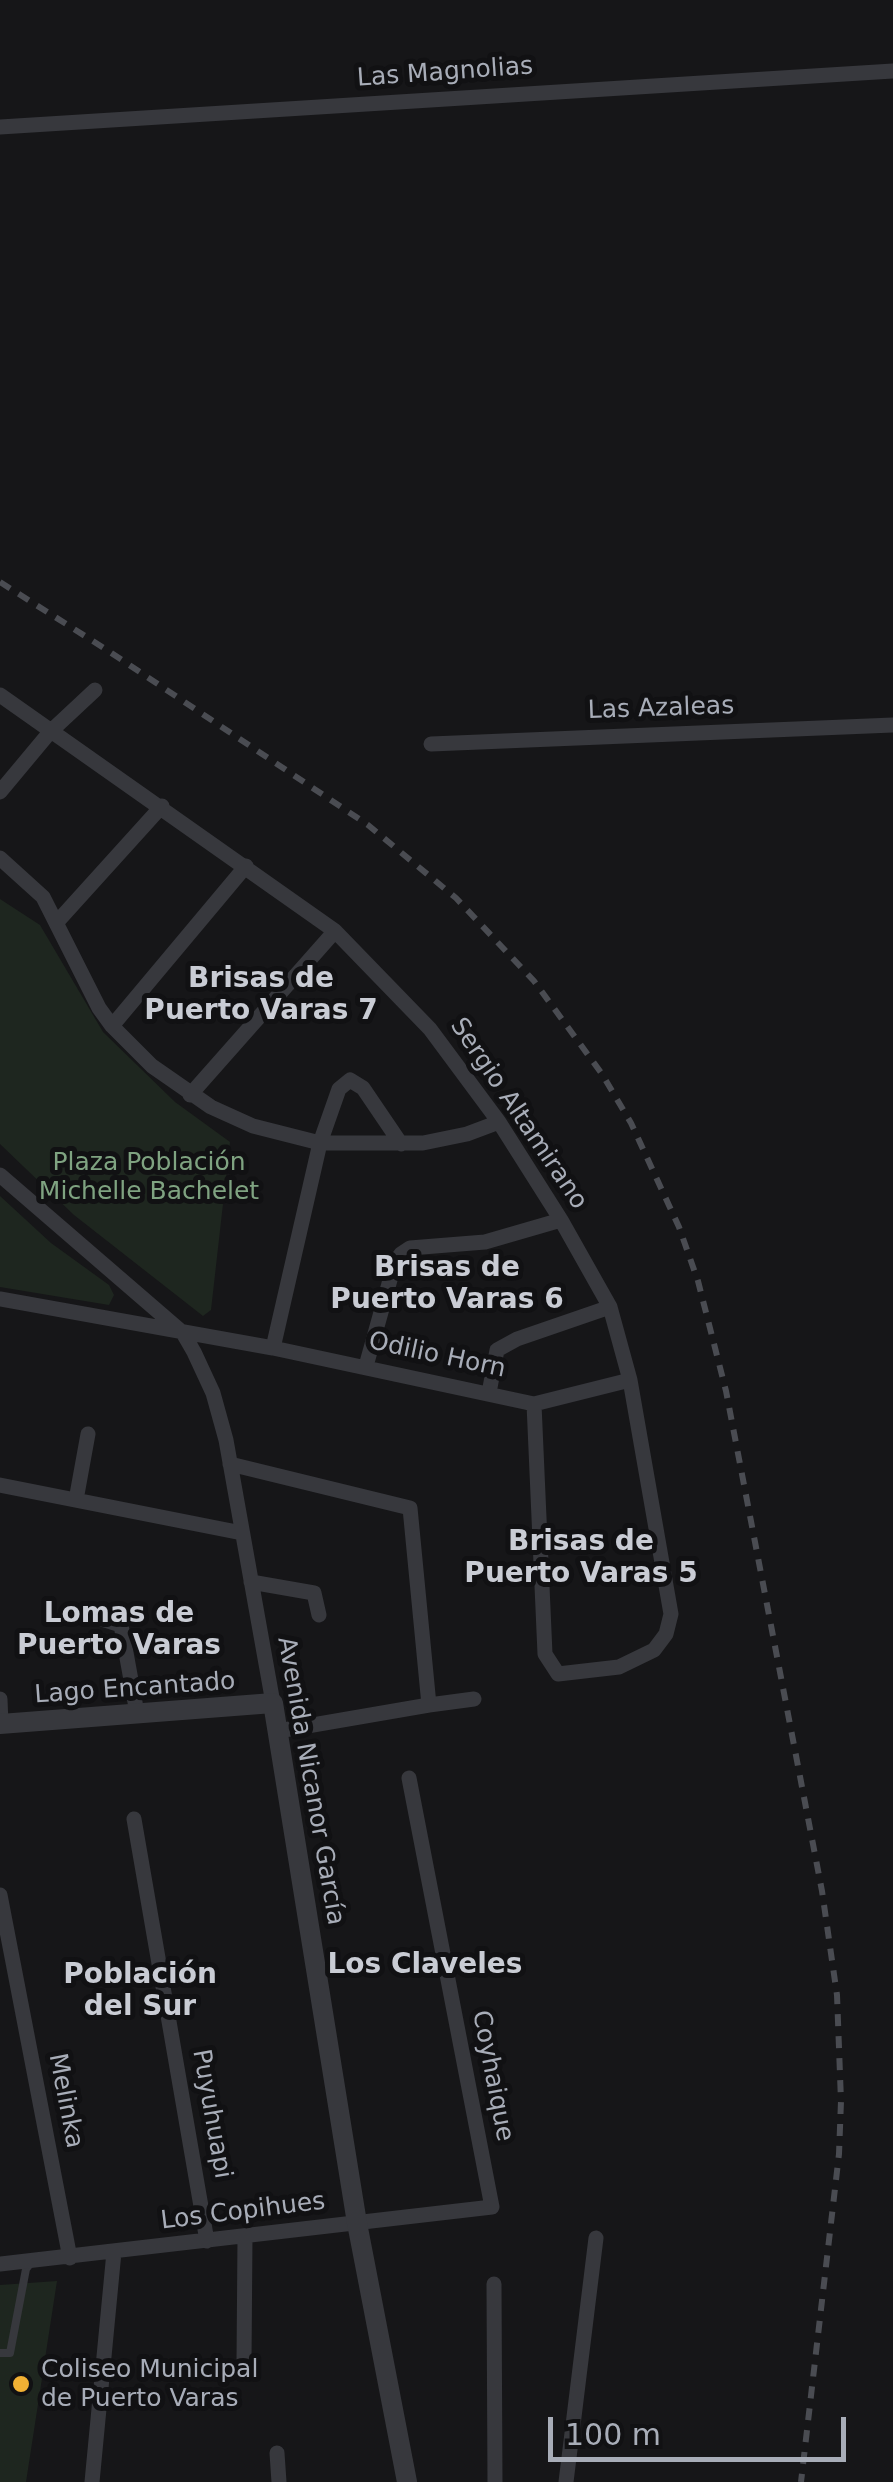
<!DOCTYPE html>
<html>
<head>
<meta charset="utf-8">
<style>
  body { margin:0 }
  #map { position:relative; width:893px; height:2482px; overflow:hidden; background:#161618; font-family:"DejaVu Sans",sans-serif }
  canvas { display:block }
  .scale { position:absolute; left:548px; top:2417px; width:298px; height:45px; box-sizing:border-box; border:5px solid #a8adb8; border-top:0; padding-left:12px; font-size:30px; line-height:35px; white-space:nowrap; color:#a8adb8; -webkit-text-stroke:8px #111113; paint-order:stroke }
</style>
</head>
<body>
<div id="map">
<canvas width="893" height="2482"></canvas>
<div class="scale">100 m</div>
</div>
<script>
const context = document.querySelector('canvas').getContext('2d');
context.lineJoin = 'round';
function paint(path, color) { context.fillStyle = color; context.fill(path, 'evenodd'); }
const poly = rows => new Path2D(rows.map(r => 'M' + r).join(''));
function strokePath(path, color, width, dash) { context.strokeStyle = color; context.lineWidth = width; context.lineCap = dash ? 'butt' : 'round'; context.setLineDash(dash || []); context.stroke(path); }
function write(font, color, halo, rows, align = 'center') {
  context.font = font + ' "DejaVu Sans",sans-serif'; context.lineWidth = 10; context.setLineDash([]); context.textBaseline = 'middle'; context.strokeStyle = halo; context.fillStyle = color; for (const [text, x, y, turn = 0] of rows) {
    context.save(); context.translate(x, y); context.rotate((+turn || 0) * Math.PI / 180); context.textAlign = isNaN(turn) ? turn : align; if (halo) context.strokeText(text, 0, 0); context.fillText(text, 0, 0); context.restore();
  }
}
const green = poly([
  [0,899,40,925,103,1032,175,1102,230,1142,211,1310,203,1316,74,1215,0,1144],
  [0,1196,51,1243,109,1285,114,1295,109,1305,0,1287],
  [57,2281,26,2482,0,2482,0,2285]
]);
const service = poly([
  [0,2353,10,2353,26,2269,32,2261]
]);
const minor = poly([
  [0,127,893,71],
  [0,695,335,931,430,1029,499,1122,561,1220,610,1307,630,1380,671,1614,666,1634,654,1650,619,1667,558,1674,545,1654,534,1404,273,1348,0,1299],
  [431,744,893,725],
  [0,792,50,732,95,690],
  [0,858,43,897,99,1008,112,1026,152,1066,211,1107,253,1126,320,1143,423,1143,467,1134,499,1122],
  [58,921,162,806],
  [112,1026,246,866],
  [190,1095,335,931],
  [0,1175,183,1333,194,1352,213,1393,226,1440,273,1703],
  [273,1348,320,1143,339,1089,350,1080,363,1088,401,1144],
  [366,1366,395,1262,401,1254,410,1248,485,1242,561,1220],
  [489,1393,497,1350,517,1339,610,1307],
  [534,1404,630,1380],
  [230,1464,410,1508,429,1705,278,1731],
  [0,1485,242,1533],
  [76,1500,88,1434],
  [251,1582,314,1593,319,1615],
  [89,1615,121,1625,137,1713],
  [0,1699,1,1724],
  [429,1705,474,1699],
  [134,1819,207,2241],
  [0,1895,70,2258],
  [0,2264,492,2207,409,1778],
  [494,2284,495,2482],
  [244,2361,245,2237],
  [277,2453,279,2482],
  [92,2482,114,2252],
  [566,2482,596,2238]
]);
const tertiary = poly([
  [0,1724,273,1703,357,2223,407,2482]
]);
const rail = poly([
  [0,582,107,650,368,825,456,898,534,981,602,1074,631,1123,679,1227,698,1281,726,1391,822,1891,837,1995,841,2101,839,2154,801,2482]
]);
const markers = [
  [21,2384,10,"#f2b134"]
];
const streetNames = [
  ["Las Magnolias",445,73,-4],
  ["Las Azaleas",661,709,-2],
  ["Sergio Altamirano",518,1114,56],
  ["Odilio Horn",437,1356,12],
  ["Lago Encantado",135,1689,-4],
  ["Avenida Nicanor García",310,1781,80],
  ["Coyhaique",492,2076,79],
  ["Melinka",65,2101,79],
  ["Puyuhuapi",211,2114,80],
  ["Los Copihues",243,2212,-7]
];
const parkNames = [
  ["Plaza Población",149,1163],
  ["Michelle Bachelet",149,1192]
];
const poiNames = [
  ["Coliseo Municipal",41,2370],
  ["de Puerto Varas",41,2399]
];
const neighbourhoodNames = [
  ["Brisas de",261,980],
  ["Puerto Varas 7",261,1012],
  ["Brisas de",447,1269],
  ["Puerto Varas 6",447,1301],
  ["Brisas de",581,1543],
  ["Puerto Varas 5",581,1575],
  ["Lomas de",119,1615],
  ["Puerto Varas",119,1647],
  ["Los Claveles",425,1966],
  ["Población",140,1976],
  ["del Sur",140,2008]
];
paint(green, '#1e261f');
strokePath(service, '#37383d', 8);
strokePath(minor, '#37383d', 15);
strokePath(tertiary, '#37383d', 20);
strokePath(rail, '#4a4c52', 6, [12, 10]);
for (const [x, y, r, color] of markers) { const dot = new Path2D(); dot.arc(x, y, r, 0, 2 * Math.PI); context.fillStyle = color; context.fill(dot); strokePath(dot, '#111113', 4); }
write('25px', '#a8adb8', '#111113', streetNames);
write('25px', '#7fa381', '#111113', parkNames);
write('25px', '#a8adb8', '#111113', poiNames, 'left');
write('bold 28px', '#c9ccd4', '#111113', neighbourhoodNames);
</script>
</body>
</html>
